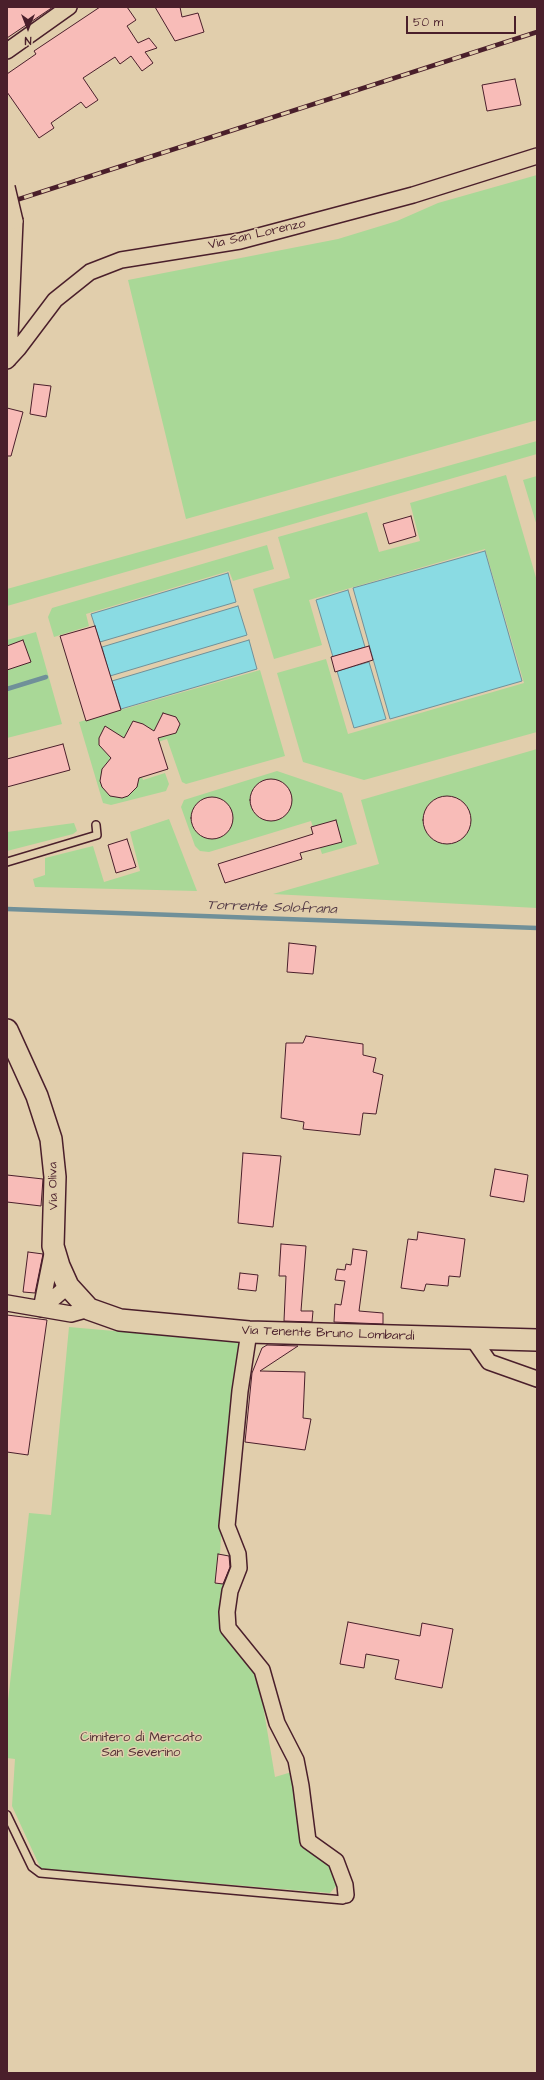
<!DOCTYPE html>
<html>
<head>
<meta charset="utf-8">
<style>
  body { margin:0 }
  #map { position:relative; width:544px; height:2080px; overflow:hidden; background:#e1ceac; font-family:"Architects Daughter",sans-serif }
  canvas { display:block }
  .frame { position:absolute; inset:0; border:8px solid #4a1f2b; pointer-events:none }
  .north { position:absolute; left:8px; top:8px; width:40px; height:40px; -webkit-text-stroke:3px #e1ceac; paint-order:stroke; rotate:180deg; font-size:11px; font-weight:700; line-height:16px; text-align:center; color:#4a1f2b }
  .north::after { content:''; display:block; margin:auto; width:14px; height:18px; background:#4a1f2b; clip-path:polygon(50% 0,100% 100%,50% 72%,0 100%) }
  .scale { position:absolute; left:406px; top:16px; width:110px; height:18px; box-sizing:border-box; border:2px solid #4a1f2b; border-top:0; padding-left:5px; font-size:12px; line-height:14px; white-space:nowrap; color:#4a1f2b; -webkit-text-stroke:3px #e1ceac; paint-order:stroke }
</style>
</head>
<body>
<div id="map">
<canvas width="544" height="2080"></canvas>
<div class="frame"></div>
<div class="north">N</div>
<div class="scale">50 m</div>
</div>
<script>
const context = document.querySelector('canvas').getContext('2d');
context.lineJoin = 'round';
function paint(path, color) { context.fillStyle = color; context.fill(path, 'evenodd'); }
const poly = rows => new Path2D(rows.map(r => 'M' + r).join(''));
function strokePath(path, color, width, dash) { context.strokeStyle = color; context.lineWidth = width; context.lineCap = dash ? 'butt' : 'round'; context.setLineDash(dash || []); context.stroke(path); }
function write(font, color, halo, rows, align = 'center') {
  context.font = font + ' "Architects Daughter",sans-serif'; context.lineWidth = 3; context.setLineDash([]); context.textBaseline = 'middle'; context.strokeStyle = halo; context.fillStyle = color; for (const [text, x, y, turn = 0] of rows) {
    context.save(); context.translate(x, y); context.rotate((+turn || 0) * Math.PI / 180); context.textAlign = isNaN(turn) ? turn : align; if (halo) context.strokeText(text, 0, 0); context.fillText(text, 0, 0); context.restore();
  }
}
const green = poly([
  [537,175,537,420,186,519,128,280,338,239,397,221,438,203],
  [537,441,537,454,7,606,7,589],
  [506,475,537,581,537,732,364,780,303,762,277,673,326,659,348,734,524,683,485,549,309,600,322,645,274,659,253,589,290,578,278,537,367,512,379,552,420,541,410,503],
  [537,476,537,526,523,480],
  [267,545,274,569,233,581,229,571,86,614,89,626,54,637,48,617,52,608],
  [36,632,62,724,7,738,7,640],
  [260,670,285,756,186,784,182,782,167,739,133,750,143,780,165,773,169,784,166,791,111,805,103,803,79,722],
  [537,749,537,908,273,894,379,864,361,800],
  [277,771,342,793,357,844,322,854,311,821,209,852,200,851,195,846,181,807,184,800],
  [169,819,197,891,35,887,33,879,45,875,45,858,93,846,104,882,140,871,130,832],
  [74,823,77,831,73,834,7,851,7,832],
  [69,1327,239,1342,224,1483,220,1554,233,1556,231,1584,223,1584,221,1608,257,1670,275,1777,295,1771,302,1843,335,1865,338,1884,330,1893,41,1869,12,1806,15,1759,7,1758,7,1710,29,1513,51,1515]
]);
const water = poly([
  [485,551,522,681,390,719,353,588,485,551],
  [228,573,236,602,100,642,91,614,228,573],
  [348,590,365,647,333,657,316,600,348,590],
  [238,606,247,635,110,676,102,647,238,606],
  [249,640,257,669,121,709,112,681,249,640],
  [369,662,386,719,354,728,337,671,369,662]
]);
const stream = poly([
  [7,689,46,677],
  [7,909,537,928]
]);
const building = poly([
  [7,7,53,7,7,38,7,7],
  [100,7,127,7,136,20,127,26,138,43,149,38,157,48,145,52,153,63,142,71,131,56,120,64,115,57,83,78,98,100,86,108,81,102,51,123,54,128,39,138,7,92,7,74,36,54,34,51,100,7],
  [155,7,180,7,182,17,198,13,204,32,175,41,155,7],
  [515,79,521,105,487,111,482,85,515,79],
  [34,384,51,386,46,417,30,414,34,384],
  [7,408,23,412,11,456,7,456,7,408],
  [411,516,416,536,389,544,383,524,411,516],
  [95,626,121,710,86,721,60,636,95,626],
  [23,640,31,662,7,670,7,646,23,640],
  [369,646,373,660,335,672,331,657,369,646],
  [163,713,176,717,180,724,176,733,158,738,168,769,139,778,137,787,128,796,122,798,110,796,102,787,100,781,102,769,111,758,99,745,99,738,105,726,124,738,133,721,143,724,154,731,163,713],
  [63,744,70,770,7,787,7,759,63,744],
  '250 800a21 21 0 1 1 42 0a21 21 0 1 1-42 0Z',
  '423 820a24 24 0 1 1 48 0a24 24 0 1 1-48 0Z',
  '191 818a21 21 0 1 1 42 0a21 21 0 1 1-42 0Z',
  [336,820,342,842,300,853,302,859,225,883,218,864,313,834,311,827,336,820],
  [127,839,136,867,116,873,108,845,127,839],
  [289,943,316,946,313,974,287,972,289,943],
  [306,1036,363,1044,363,1055,376,1058,373,1072,383,1075,376,1114,363,1113,360,1135,303,1129,304,1122,281,1118,286,1043,303,1043,306,1036],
  [243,1153,281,1156,273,1227,238,1223,243,1153],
  [495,1169,528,1175,524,1202,490,1196,495,1169],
  [7,1175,43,1179,41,1206,7,1202,7,1175],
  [418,1232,465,1239,460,1277,449,1276,448,1286,426,1284,424,1291,401,1288,408,1239,417,1240,418,1232],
  [281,1244,306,1246,301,1311,313,1311,312,1322,284,1321,286,1276,279,1276,281,1244],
  [353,1249,367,1251,359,1311,383,1313,383,1324,334,1322,335,1304,341,1305,345,1281,335,1280,337,1269,345,1270,346,1264,351,1265,353,1249],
  [28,1252,43,1254,35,1293,23,1292,28,1252],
  [240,1273,258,1275,256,1291,238,1289,240,1273],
  [7,1315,47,1320,28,1455,7,1452,7,1315],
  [267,1345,298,1346,260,1371,305,1372,303,1418,311,1419,305,1450,245,1442,252,1373,262,1348,267,1345],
  [218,1554,229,1556,230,1567,223,1584,215,1583,218,1554],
  [348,1622,420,1636,422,1623,453,1629,442,1688,395,1679,399,1660,366,1654,364,1668,340,1664,348,1622]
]);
const service = poly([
  [7,862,97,835,96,825],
  [7,1815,32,1867,40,1873,343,1900,346,1895]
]);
const minor = poly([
  [7,51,69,7],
  [9,359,15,221],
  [7,361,18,349,55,300,90,272,121,260,240,241,413,195,537,156],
  [7,1303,71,1314,89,1309],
  [41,1309,53,1249],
  [41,1309,68,1286],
  [249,1332,240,1391,227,1526,238,1554,239,1568,230,1591,227,1612,228,1628,262,1670,277,1723,296,1760,301,1786,308,1841,336,1861,345,1885,346,1895],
  [473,1339,489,1362,537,1379]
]);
const secondary = poly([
  [7,1030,37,1096,51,1139,55,1177,53,1246,59,1266,68,1286,89,1309,120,1320,249,1332,537,1340]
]);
const rail = poly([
  [7,203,537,32]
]);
const minorBridge = poly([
  [7,187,15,221]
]);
const streetNames = [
  ["Via San Lorenzo",257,235,-13],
  ["Via Oliva",54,1186,-91],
  ["Via Tenente Bruno Lombardi",328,1334,2]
];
const parkNames = [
  ["Cimitero di Mercato",141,1738],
  ["San Severino",141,1753]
];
const waterNames = [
  ["Torrente Solofrana",272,908,2]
];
paint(green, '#a9d897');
paint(water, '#8adbe3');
strokePath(water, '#709099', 1);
strokePath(stream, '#709099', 4.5);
paint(building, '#f8bcb8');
strokePath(building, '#4a1f2b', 1);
strokePath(service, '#4a1f2b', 10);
strokePath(minor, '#4a1f2b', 18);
strokePath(secondary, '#4a1f2b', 24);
strokePath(service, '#e1ceac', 7);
strokePath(minor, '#e1ceac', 15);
strokePath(secondary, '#e1ceac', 21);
strokePath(rail, '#4a1f2b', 4.5);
strokePath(rail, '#e1ceac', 3, [9]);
strokePath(minorBridge, '#4a1f2b', 18, []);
strokePath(minorBridge, '#e1ceac', 15);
write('13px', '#4a1f2b', '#e1ceac', streetNames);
write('13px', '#543236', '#e1ceac', parkNames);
write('italic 14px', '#543b47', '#e1ceac', waterNames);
</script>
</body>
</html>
